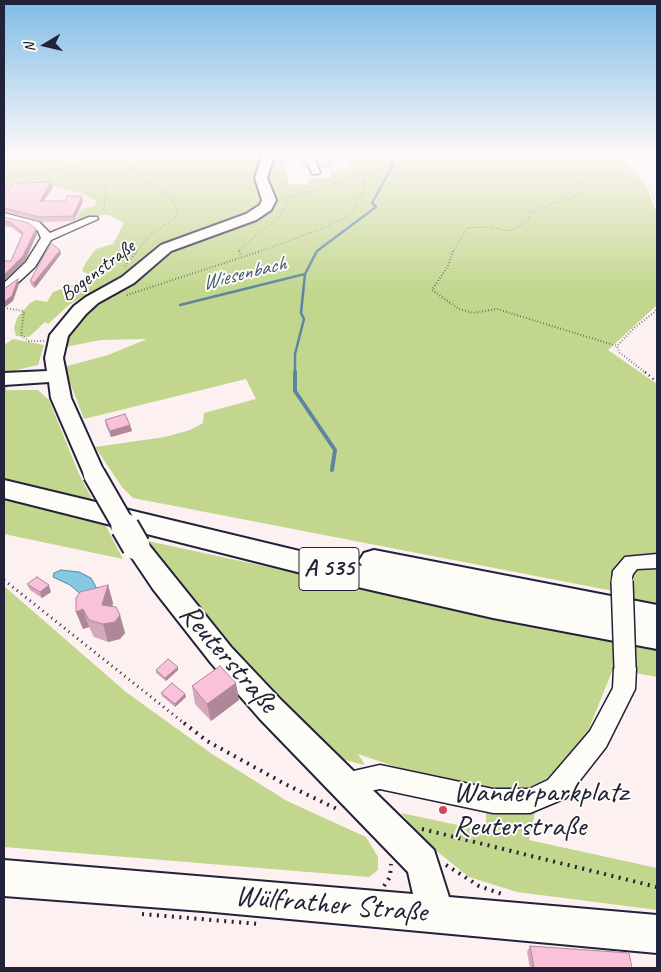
<!DOCTYPE html>
<html>
<head>
<meta charset="utf-8">
<style>
  body { margin:0 }
  #map { position:relative; width:661px; height:972px; overflow:hidden; background:#fcf0f1; font-family:Caveat,sans-serif }
  canvas { display:block }
  .frame { position:absolute; inset:0; border:5px solid #22223b; pointer-events:none }
  .north { position:absolute; left:20px; top:20px; width:50px; height:50px; -webkit-text-stroke:4px #fdfcf7; paint-order:stroke; rotate:261deg; font-size:14px; font-weight:700; line-height:20px; text-align:center; color:#22223b }
  .north::after { content:''; display:block; margin:auto; width:18px; height:22px; background:#22223b; clip-path:polygon(50% 0,100% 100%,50% 72%,0 100%) }
</style>
</head>
<body>
<div id="map">
<canvas width="661" height="972"></canvas>
<div class="frame"></div>
<div class="north">N</div>
</div>
<script>
const context = document.querySelector('canvas').getContext('2d');
context.lineJoin = 'round';
function paint(path, color) { context.fillStyle = color; context.fill(path, 'evenodd'); }
const poly = rows => new Path2D(rows.map(r => 'M' + r).join(''));
function strokePath(path, color, width, dash) { context.strokeStyle = color; context.lineWidth = width; context.lineCap = dash ? 'butt' : 'round'; context.setLineDash(dash || []); context.stroke(path); }
function write(font, color, halo, rows, align = 'center') {
  context.font = font + ' Caveat,sans-serif'; context.lineWidth = 4; context.setLineDash([]); context.textBaseline = 'middle'; context.strokeStyle = halo; context.fillStyle = color; for (const [text, x, y, turn = 0] of rows) {
    context.save(); context.translate(x, y); context.rotate((+turn || 0) * Math.PI / 180); context.textAlign = isNaN(turn) ? turn : align; if (halo) context.strokeText(text, 0, 0); context.fillText(text, 0, 0); context.restore();
  }
}
const built = poly([
  [49,185,85,194,96,200,77,223,55,232,38,222,15,214,4,214,4,186]
]);
const green = poly([
  [4,156,284,156,289,184,309,185,308,178,330,178,331,171,351,167,350,156,622,156,626,163,645,184,657,213,657,305,608,350,657,384,657,677,613,669,588,731,556,774,529,791,488,792,450,785,358,754,365,765,337,758,277,703,192,600,148,541,634,646,634,595,133,498,122,487,95,447,165,437,190,430,203,423,204,413,256,399,246,379,84,419,64,367,108,355,147,339,101,340,65,347,67,336,97,300,87,295,69,305,48,324,45,322,29,337,16,336,14,328,17,318,30,303,36,300,47,302,53,292,79,282,88,274,82,271,86,262,96,249,113,244,124,223,108,215,97,216,77,223,75,222,82,209,94,206,96,201,84,194,49,185,4,186],
  [13,339,44,345,38,365,17,370,6,390,38,390,49,400,79,474,123,559,4,534,4,345],
  [4,586,126,692,212,754,287,801,366,837,378,857,378,870,369,877,4,847],
  [486,806,536,809,529,840,657,868,657,910,517,892,469,877,424,841,401,813,486,831]
]);
const water = poly([
  [61,570,79,572,91,578,101,596,90,602,70,585,53,577,54,573,61,570]
]);
const streamFar1 = poly([
  [180,305,305,274,317,251,376,207,372,203,393,165,389,159,393,156],
  [295,373,295,354,304,319,301,313,305,274]
]);
const stream = poly([
  [295,372,295,391,335,450,332,470]
]);
const pathFar4 = poly([
  [98,156,108,170,104,208,100,214],
  [110,156,137,170,143,178,168,195,178,211,175,218,149,236,136,252],
  [569,156,609,156],
  [614,156,657,159],
  [625,157,647,184,657,204],
  [4,179,84,164,123,165],
  [281,200,370,173,412,156],
  [240,252,239,250,281,215,289,199],
  [258,252,321,229,352,214,363,192,365,178,370,173],
  [453,252,467,228,489,227,511,231,528,221,531,212,576,196,591,156]
]);
const pathFar3 = poly([
  [239,251,241,256],
  [453,251,448,266,432,290,459,309,473,313,497,309,617,346],
  [125,266,137,251],
  [127,295,261,251],
  [4,308,24,311,21,335,29,341,44,341],
  [646,373,619,352,617,346,633,329,657,310]
]);
const pathFar2 = poly([
  [645,372,657,382]
]);
const pathFar1 = poly([
  [4,580,185,724]
]);
const path = poly([
  [184,723,207,741,285,784,337,809],
  [422,829,657,887],
  [446,865,479,886,505,895],
  [384,886,390,877,391,864],
  [142,914,259,924]
]);
const minor = poly([
  [305,156,313,156,320,172,318,174,312,174,305,156],
  [4,213,39,222,50,233,89,217,97,217,98,219,51,240,35,267,8,292,4,293,4,283,26,262,41,238,38,231,31,226,4,219,4,213],
  [657,554,657,568,637,569,633,574,629,586,622,589,615,586,612,581,613,571,625,557,657,554],
  [625,659,633,661,636,668,635,689,606,747,566,798,530,813,493,813,380,789,345,796,336,793,332,784,336,775,380,765,493,789,529,789,548,780,590,731,613,688,614,668,617,661,625,659]
]);
const major = poly([
  [262,156,274,156,267,178,276,200,271,210,256,220,171,251,134,283,98,303,86,314,68,336,63,358,71,398,105,474,102,479,94,481,86,479,51,398,49,382,4,385,4,373,47,371,45,358,50,335,74,306,86,297,122,277,161,245,246,214,260,205,262,200,255,178,262,156],
  [136,537,145,540,231,647,282,701,434,850,449,897,657,915,657,953,203,911,4,896,4,860,413,894,408,872,260,719,211,663,153,589,124,546,127,540,136,537]
]);
const highway = poly([
  [4,480,362,566,359,561,364,553,374,550,657,605,657,649,493,618,349,585,4,498,4,480]
]);
const minorBridge = poly([
  [622,581,625,668]
]);
const majorBridgeFar1 = poly([
  [94,474,125,528]
]);
const majorBridge = poly([
  [125,527,136,546]
]);
const wall = poly([
  [294,156,304,156,308,164,308,168,304,168],
  [315,156,334,156,335,161,331,161,332,167,320,168],
  [53,187,44,201,83,201,74,221,41,222,4,212,4,188],
  [4,217,37,234,25,261,11,261,22,235,11,227,4,226],
  [61,254,35,288,32,286,30,281],
  [105,420,130,425,132,431,111,437,106,426],
  [27,584,51,592,42,598,30,590],
  [108,585,113,603,112,607,120,615,125,633,120,639,108,642,94,637,89,627,83,629,76,612],
  [178,667,178,670,166,681,156,673,156,670],
  [192,686,239,700,211,721,195,704],
  [161,693,185,694,186,697,175,707,162,696],
  [530,946,632,968,530,968,527,952]
]);
const shadedWall = poly([
  [51,182,53,187,41,205,40,201],
  [82,196,83,201,74,221,73,216],
  [36,229,37,234,25,261,4,281,4,275],
  [60,250,61,254,35,288,34,283],
  [18,279,19,284,13,301,4,308,4,302],
  [130,425,132,431,111,437,110,431],
  [49,585,51,592,42,598,40,592],
  [108,585,113,603,108,623,102,605],
  [83,609,89,627,83,629,76,612],
  [120,615,125,633,120,639,108,642,103,624],
  [178,667,178,670,166,681,165,678],
  [236,683,239,700,211,721,207,704],
  [185,694,186,697,175,707,175,704]
]);
const building = poly([
  [298,156,304,156,308,164,304,164,298,156],
  [317,156,335,156,330,156,332,163,320,163,317,156],
  [51,182,40,201,65,201,67,196,82,196,73,216,40,217,4,208,4,188,10,188,14,183,51,182],
  [4,217,29,223,36,229,23,256,4,275,4,261,11,261,23,233,10,222,4,221,4,217],
  [51,243,60,250,34,283,30,281,51,243],
  [18,279,12,296,4,302,4,289,18,279],
  [125,414,130,425,110,431,105,420,125,414],
  [37,577,49,585,40,592,27,584,37,577],
  [108,585,102,605,116,607,120,615,115,622,103,624,89,620,83,609,76,612,76,598,80,592,108,585],
  [168,659,178,667,165,678,156,670,168,659],
  [220,666,236,683,207,704,192,686,220,666],
  [172,683,185,694,175,704,161,693,172,683],
  [530,946,629,953,632,968,534,968,530,946]
]);
const markers = [
  [443,810,5,"#d1495b"]
];
const farStreetnames = [
  ["Bogenstraße",98,271,-37]
];
const farWaternames = [
  ["Wiesenbach",244,274,-14]
];
const shields = [
  [329,569,60]
];
const shieldNames = [
  ["A 535",329,569]
];
const nearStreetnames = [
  ["Reuterstraße",228,659,49],
  ["Wülfrather Straße",331,905,5]
];
const nearPoinames = [
  ["Wanderparkplatz",453,793],
  ["Reuterstraße",453,827]
];
paint(built, '#fbe2ea');
paint(green, '#c2d78d');
paint(water, '#83c9e4');
strokePath(water, '#5c86a0', 1);
strokePath(streamFar1, '#5c86a0', 2.5);
strokePath(stream, '#5c86a0', 4);
strokePath(minor, '#22223b', 3);
strokePath(major, '#22223b', 4);
strokePath(highway, '#22223b', 4);
strokePath(pathFar4, '#22223b', 1, [0.5, 2.5]);
strokePath(pathFar3, '#22223b', 2, [0.5, 2.5]);
strokePath(pathFar2, '#22223b', 2.5, [1, 4]);
strokePath(pathFar1, '#22223b', 3, [1, 4.5]);
strokePath(path, '#22223b', 4, [2, 5.5]);
paint(minor, '#fdfcf7');
paint(major, '#fdfcf7');
paint(highway, '#fdfcf7');
strokePath(minorBridge, '#22223b', 24, []);
strokePath(majorBridgeFar1, '#22223b', 25, []);
strokePath(majorBridge, '#22223b', 31, []);
strokePath(minorBridge, '#fdfcf7', 21);
strokePath(majorBridgeFar1, '#fdfcf7', 21);
strokePath(majorBridge, '#fdfcf7', 27);
paint(wall, '#d6a7bb');
paint(shadedWall, '#ae8899');
paint(building, '#f9c2da');
strokePath(building, '#ae8899', 1);
const sky = context.createLinearGradient(0, 0, 0, 292);
sky.addColorStop(0, '#7fbce6');
sky.addColorStop(0.53, '#fef8f9');
sky.addColorStop(1, '#fef8f900');
context.fillStyle = sky;
context.fillRect(0, 0, 661, 292);
for (const [x, y, r, color] of markers) { const dot = new Path2D(); dot.arc(x, y, r, 0, 2 * Math.PI); context.fillStyle = color; context.fill(dot); strokePath(dot, '#fdfcf7', 2); }
write('21px', '#22223b', '#fdfcf7', farStreetnames);
write('italic 21px', '#445c76', '#fdfcf7', farWaternames);
for (const [x, y, w] of shields) { const box = new Path2D(); box.roundRect(x - w / 2, y - 21.5, w, 43, 4); context.fillStyle = '#fdfcf7'; context.fill(box); strokePath(box, '#22223b', 1); }
write('bold 24px', '#22223b', null, shieldNames);
write('30px', '#22223b', '#fdfcf7', nearStreetnames);
write('30px', '#22223b', '#fdfcf7', nearPoinames, 'left');
</script>
</body>
</html>
